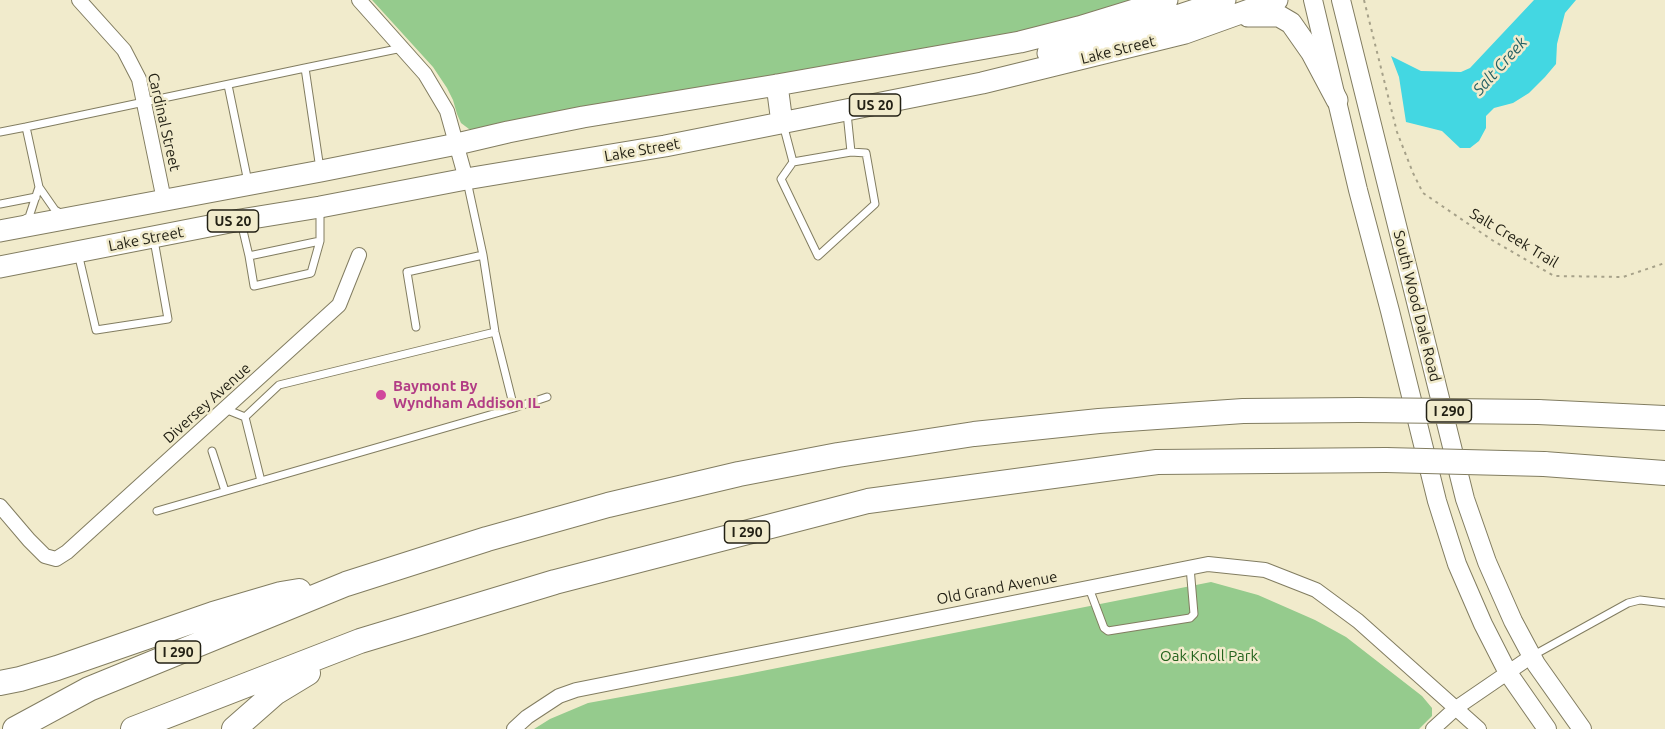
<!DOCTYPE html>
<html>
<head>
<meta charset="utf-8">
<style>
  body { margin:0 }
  canvas { display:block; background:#f1ebcc }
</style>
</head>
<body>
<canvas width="1665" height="729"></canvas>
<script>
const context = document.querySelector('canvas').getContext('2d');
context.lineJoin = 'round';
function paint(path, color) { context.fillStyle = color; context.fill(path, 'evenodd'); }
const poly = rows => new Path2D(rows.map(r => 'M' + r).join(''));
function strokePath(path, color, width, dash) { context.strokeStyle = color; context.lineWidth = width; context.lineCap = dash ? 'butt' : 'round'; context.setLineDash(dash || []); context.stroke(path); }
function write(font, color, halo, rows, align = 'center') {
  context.font = font + ' Ubuntu,sans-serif'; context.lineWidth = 5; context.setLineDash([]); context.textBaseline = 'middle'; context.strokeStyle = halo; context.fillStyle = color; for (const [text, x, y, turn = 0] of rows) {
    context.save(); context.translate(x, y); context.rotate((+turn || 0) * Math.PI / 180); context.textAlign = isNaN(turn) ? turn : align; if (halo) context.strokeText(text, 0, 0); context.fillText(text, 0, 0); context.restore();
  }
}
const green = poly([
  [372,0,1148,0,1014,33,478,132,469,129,461,123,457,114,453,100,447,88,433,67],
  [1211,582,1258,595,1315,620,1346,637,1422,696,1432,708,1432,716,1419,729,534,729,550,719,588,703,737,676]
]);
const water = poly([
  [1534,0,1576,0,1565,13,1557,44,1556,64,1545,77,1529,93,1513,103,1494,108,1486,116,1486,128,1479,141,1470,148,1460,148,1442,131,1406,122,1399,77,1391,56,1421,71,1461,72,1470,68]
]);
const path = poly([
  [1364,0,1397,132,1413,173,1423,193,1492,240,1554,276,1623,277,1665,263]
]);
const service = poly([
  [305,68,402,48],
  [228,85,248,182],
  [847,113,851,152],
  [783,124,793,162],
  [0,132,26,127],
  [851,152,866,153,875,204,818,256,781,179,793,162,851,152],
  [0,204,36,197],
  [62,214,55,210,39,187,26,127,305,68,320,169],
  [25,219,29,217,39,187],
  [241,222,249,256,320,241,320,209],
  [78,253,96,330,168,319,154,240],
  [249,256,254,286,311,273,320,241],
  [416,327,407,272,483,255],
  [514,408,547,397],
  [225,409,245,417],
  [245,417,279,385,495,332],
  [245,417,261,481],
  [212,451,225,491],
  [157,511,514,408,495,332,483,255,467,181],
  [1089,588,1104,628,1108,631,1190,618,1194,614,1190,567],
  [1532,656,1628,603,1640,600,1665,603]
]);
const minor = poly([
  [79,0,124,50,139,79,164,200],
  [359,0,425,74,447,111,466,179],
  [0,506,29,540,45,556,56,559,67,552,339,305,359,255],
  [514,729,527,717,559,696,576,690,1208,564,1265,570,1316,590,1358,621,1479,729],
  [1433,729,1456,708,1532,656]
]);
const secondary = poly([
  [1313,0,1358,190,1390,311,1437,501,1457,564,1483,624,1508,673,1547,729],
  [1341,0,1465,499,1487,562,1513,621,1536,664,1582,729]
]);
const primary = poly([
  [1248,16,1279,16,1291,23,1312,53,1337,100],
  [1048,53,1177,16,1225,0],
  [777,85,782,123],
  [0,231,321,171,457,144,508,132,583,117,777,85,1020,42,1079,27,1167,0],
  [0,267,240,220,320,207,466,179,665,146,982,83,1185,33,1277,0]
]);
const motorway = poly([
  [1538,412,1665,418],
  [1544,464,1665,473],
  [0,683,20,679,57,668,213,614,281,594,299,591],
  [15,729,89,689,346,584,487,539,608,505,739,474,838,455,974,434,1099,421,1243,411,1359,410],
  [133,729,360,641,555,582,868,501,1157,462,1386,460],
  [234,729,275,693,308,673]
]);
const motorwayBridge = poly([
  [1359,410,1538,412],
  [1386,460,1544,464]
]);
const markers = [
  [381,395,6,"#d1479c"]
];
const shields = [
  [875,105,51],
  [233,221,51],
  [1449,411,45],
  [747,532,45],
  [178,652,45]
];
const shieldNames = [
  ["US 20",875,105],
  ["US 20",233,221],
  ["I 290",1449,411],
  ["I 290",747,532],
  ["I 290",178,652]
];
const streetNames = [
  ["Lake Street",1118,50,-14],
  ["Cardinal Street",164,122,77],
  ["Lake Street",642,150,-10],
  ["Salt Creek Trail",1514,238,31],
  ["Lake Street",146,239,-11],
  ["South Wood Dale Road",1417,306,76],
  ["Diversey Avenue",207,403,-42],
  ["Old Grand Avenue",997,588,-11]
];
const hotelNames = [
  ["Baymont By",393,386],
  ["Wyndham Addison IL",393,403]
];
const parkNames = [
  ["Oak Knoll Park",1209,656]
];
const waterNames = [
  ["Salt Creek",1500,66,-48]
];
paint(green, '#95cb8d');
paint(water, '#43d7e2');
strokePath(service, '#827d61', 9);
strokePath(minor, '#827d61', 16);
strokePath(secondary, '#827d61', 20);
strokePath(primary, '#827d61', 23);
strokePath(motorway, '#827d61', 26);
strokePath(path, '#a6a189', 2, [3, 4.5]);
strokePath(service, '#fff', 7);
strokePath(minor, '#fff', 14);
strokePath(secondary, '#fff', 18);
strokePath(primary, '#fff', 21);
strokePath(motorway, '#fff', 24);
strokePath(motorwayBridge, '#827d61', 26, []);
strokePath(motorwayBridge, '#fff', 24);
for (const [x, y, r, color] of markers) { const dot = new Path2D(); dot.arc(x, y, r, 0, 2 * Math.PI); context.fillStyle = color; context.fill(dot); strokePath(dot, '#f1ebcc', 2); }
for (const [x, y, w] of shields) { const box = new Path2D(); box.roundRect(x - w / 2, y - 11, w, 22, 4.5); context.fillStyle = '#f1ebcc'; context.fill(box); strokePath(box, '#232115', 1.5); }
write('bold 14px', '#232115', null, shieldNames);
write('15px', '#232115', '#f1ebcc', streetNames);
write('bold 15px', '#b23c85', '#f1ebcc', hotelNames, 'left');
write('15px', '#23621c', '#f1ebcc', parkNames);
write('italic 16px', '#256064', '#f1ebcc', waterNames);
</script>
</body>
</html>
